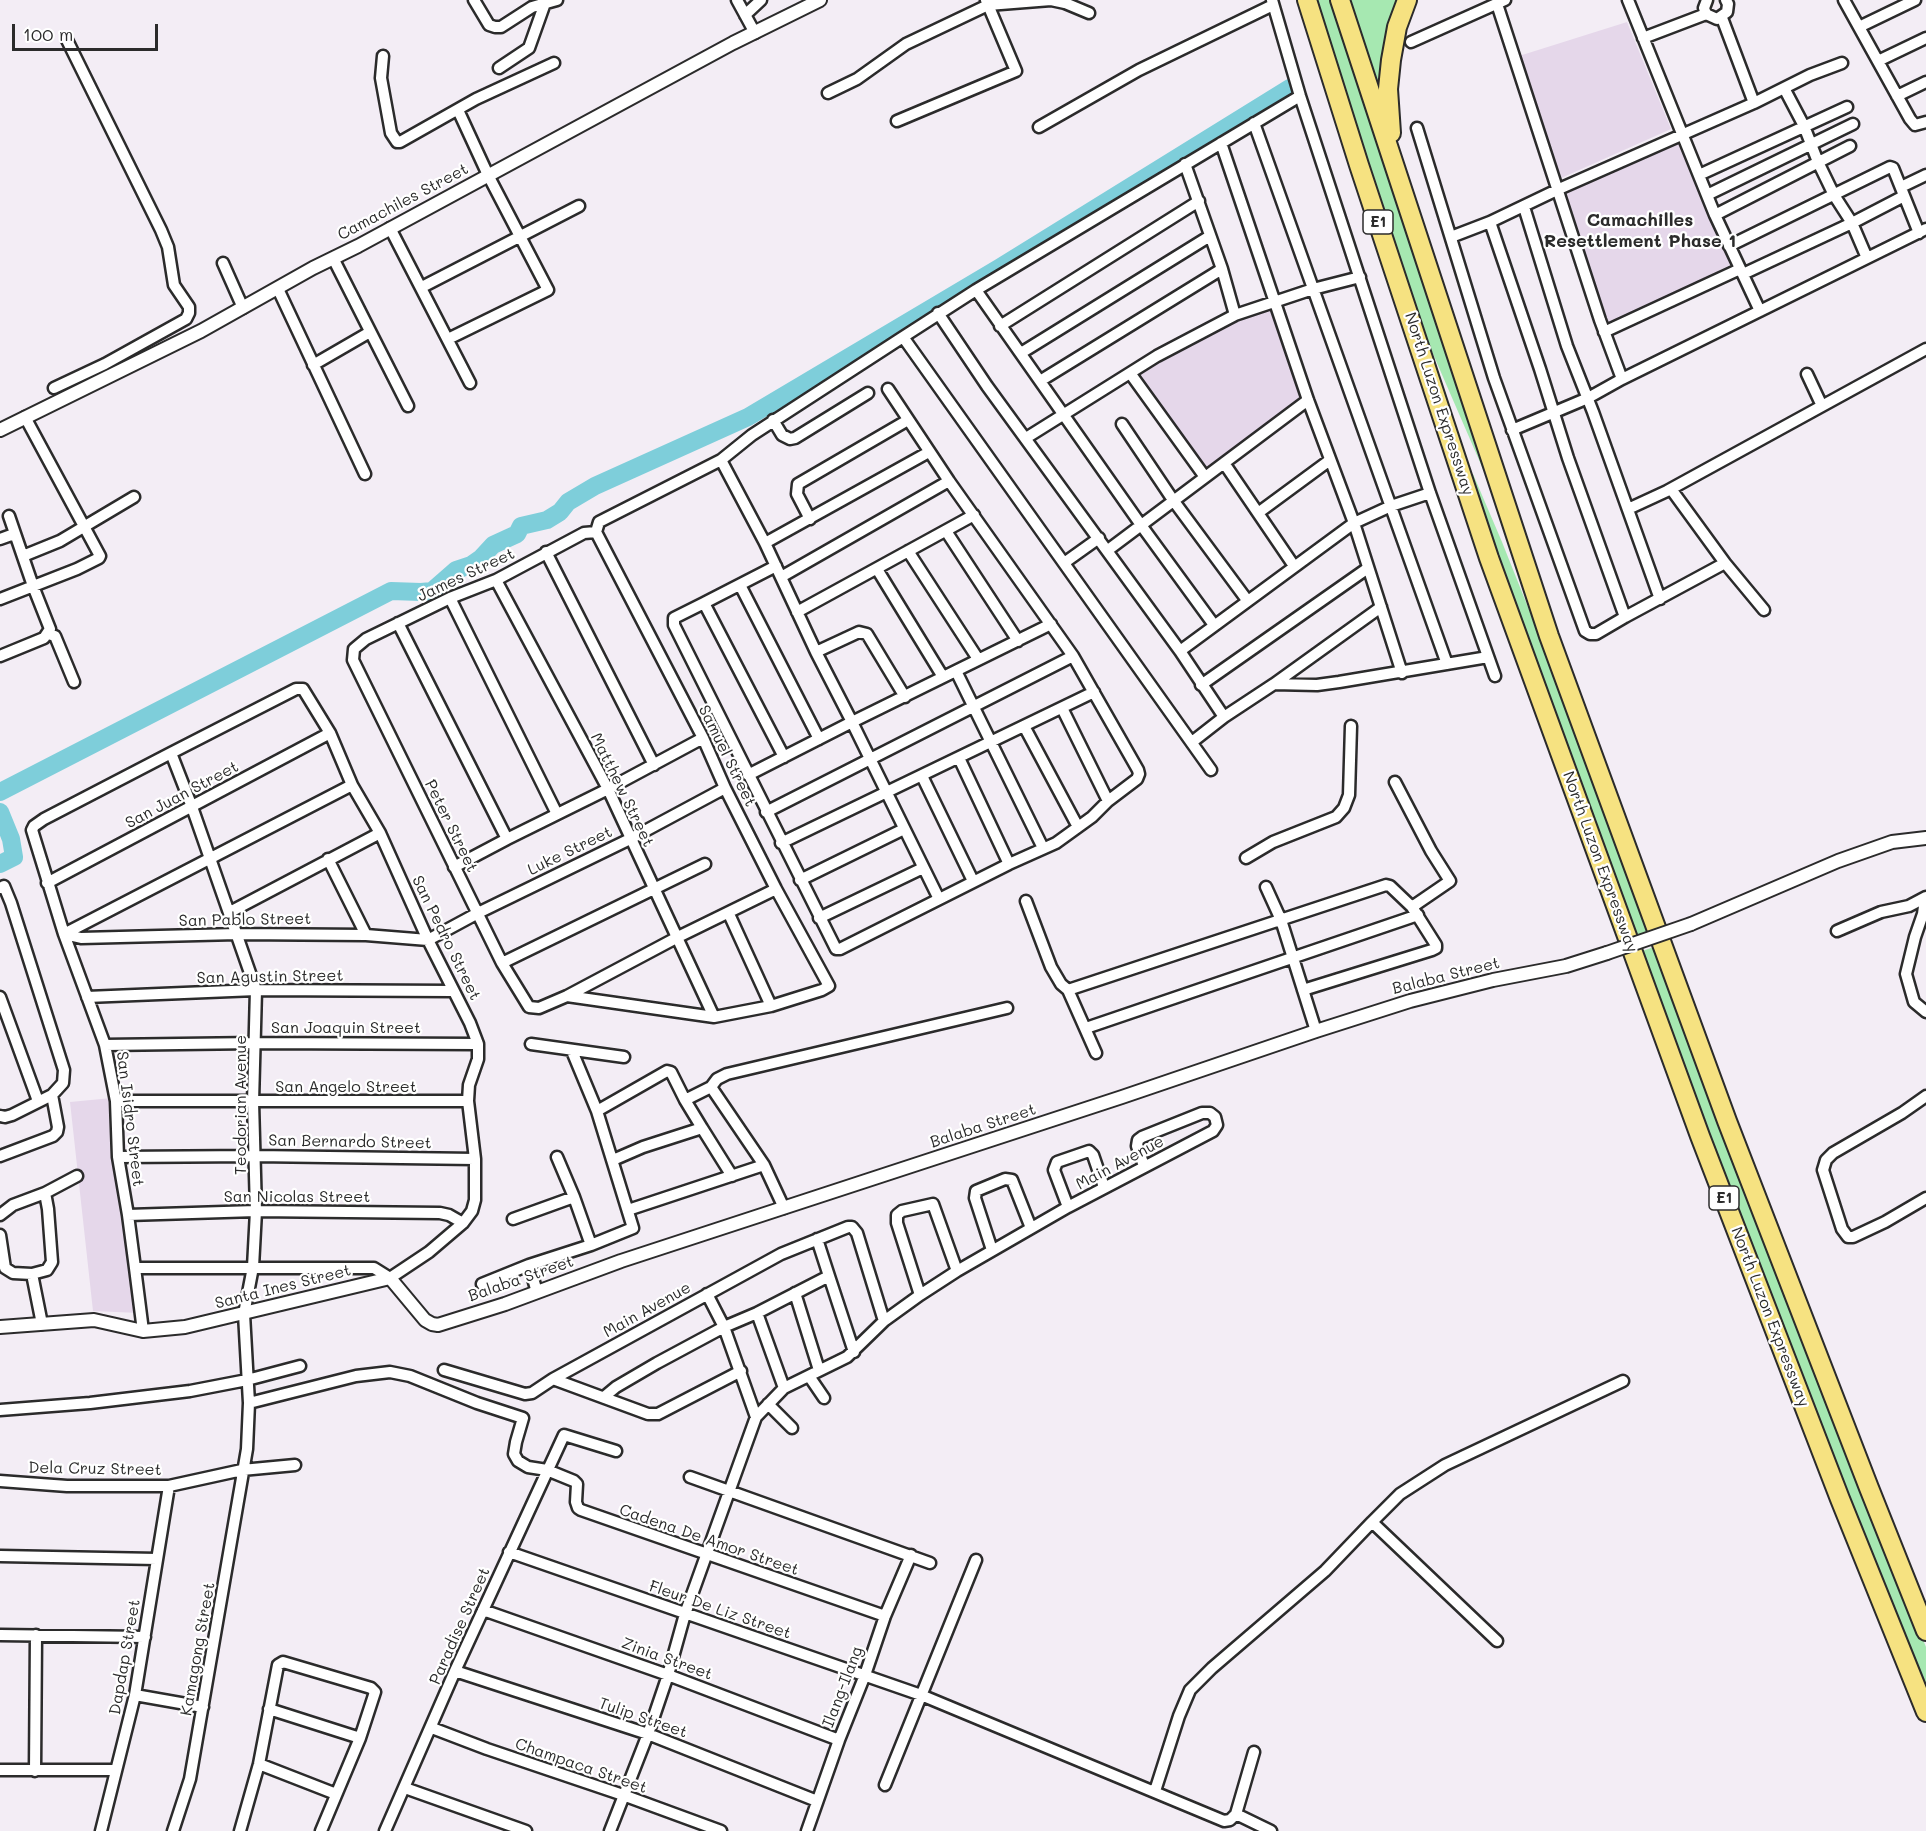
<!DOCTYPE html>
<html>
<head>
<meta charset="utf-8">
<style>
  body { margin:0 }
  #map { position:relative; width:1926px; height:1831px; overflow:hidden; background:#f3edf5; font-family:Mali,sans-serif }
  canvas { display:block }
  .scale { position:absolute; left:12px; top:24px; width:146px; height:27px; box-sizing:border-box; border:3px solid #2b2b2b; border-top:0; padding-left:8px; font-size:18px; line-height:21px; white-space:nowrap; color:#2b2b2b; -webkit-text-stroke:4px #fff; paint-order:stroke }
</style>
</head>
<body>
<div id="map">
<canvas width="1926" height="1831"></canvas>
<div class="scale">100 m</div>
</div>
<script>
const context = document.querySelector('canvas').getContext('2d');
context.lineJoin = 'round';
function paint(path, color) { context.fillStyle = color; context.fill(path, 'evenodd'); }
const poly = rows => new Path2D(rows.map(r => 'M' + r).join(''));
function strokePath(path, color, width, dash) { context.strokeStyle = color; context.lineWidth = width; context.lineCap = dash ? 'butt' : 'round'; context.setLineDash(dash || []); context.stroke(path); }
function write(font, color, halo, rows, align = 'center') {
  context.font = font + ' Mali,sans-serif'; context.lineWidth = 4.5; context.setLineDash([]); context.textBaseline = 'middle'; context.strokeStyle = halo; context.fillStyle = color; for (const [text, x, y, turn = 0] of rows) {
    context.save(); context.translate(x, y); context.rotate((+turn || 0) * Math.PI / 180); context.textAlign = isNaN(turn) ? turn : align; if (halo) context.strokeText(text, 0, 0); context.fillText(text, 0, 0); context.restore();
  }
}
const built = poly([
  [1627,22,1671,129,1559,179,1519,56],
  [1677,139,1730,265,1609,325,1563,189],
  [1279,309,1311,397,1205,473,1134,376,1203,333,1257,310],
  [112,1098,139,1313,93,1311,70,1102]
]);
const green = poly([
  [1314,0,1331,0,1489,483,1430,347],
  [1349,0,1398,0,1388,27,1376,90],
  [1473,474,1502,542,1573,720,1652,938,1633,945,1467,476],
  [1654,947,1855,1472,1926,1647,1926,1700,1636,953]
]);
const river = poly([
  [0,792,391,591,421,592,432,591,456,570,471,565,481,558,493,545,517,534,521,526,547,520,560,512,568,502,595,486,748,417,999,268,1290,88],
  [0,812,11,839,14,857,0,864]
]);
const minor = poly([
  [474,0,489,25,495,27,501,27,532,7,557,0],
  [737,0,755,33],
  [1272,0,1300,96,1430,493,1495,676],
  [1628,0,1715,215,1760,311],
  [1707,0,1704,8,1706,14,1717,19,1727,12,1728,4,1726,0],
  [1844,0,1910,119,1915,125,1926,122],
  [1497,4,1600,320,1622,379],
  [745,15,761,0],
  [1722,18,1754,103],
  [1859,27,1915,0],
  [1643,38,1706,14],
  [1411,42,1505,0],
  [383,56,381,78,391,133,397,142,400,142,476,99,554,63],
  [1878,61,1926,38],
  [499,68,529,48,545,3],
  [1784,88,1804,126,1818,162,1834,195,1852,223,1867,258],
  [828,93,857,79,906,44,988,5,1051,0,1065,3,1089,13],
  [1897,96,1926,82],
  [897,121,1016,71,986,0],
  [1254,123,1447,664],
  [1039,127,1139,70,1273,5],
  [1417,128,1494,378,1585,631,1590,634,1596,634,1625,617,1725,563],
  [1221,143,1308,400,1354,523,1402,673],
  [1185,164,1222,269,1235,315],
  [1699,175,1847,107],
  [1901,187,1926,175],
  [1707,195,1853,124],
  [1524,207,1567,346,1593,412,1660,599],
  [1715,215,1850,146],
  [1490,222,1540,369,1568,458,1625,617],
  [390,228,470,383],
  [1451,237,1490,222,1559,189,1754,103,1810,75,1842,63],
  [1729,246,1890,167,1893,168,1919,233],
  [333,258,408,406],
  [223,263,243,308],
  [1743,274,1852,223,1904,196],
  [422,287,579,206],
  [278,289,365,474],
  [976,290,1141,525,1214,625],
  [938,313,987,386,1180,651,1224,717],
  [1000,326,1199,201],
  [1604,332,1740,269],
  [448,339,548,290,488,175,458,110],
  [1021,353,1210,236],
  [313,365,370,332],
  [1130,373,1205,477],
  [1807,374,1822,406],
  [1040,381,1222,269],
  [54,388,105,364,186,319,189,313,189,307,174,285,168,247,161,230,67,40],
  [773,420,782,435,790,439,795,438,868,393],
  [1122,424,1173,500,1247,600],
  [1512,430,1588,398,1622,379,1926,229],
  [1026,438,1157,356,1235,315,1313,289,1360,277],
  [1224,463,1294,566],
  [1671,489,1725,563,1764,610],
  [1628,509,1667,491,1926,349],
  [1258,513,1330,460],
  [810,519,797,494,798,484,908,420],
  [946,531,1018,641],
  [596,532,599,522,721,460],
  [0,539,14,534],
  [765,543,929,452],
  [1108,550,1308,400],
  [908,551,978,659],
  [546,552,654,765],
  [23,556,60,541,134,497],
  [1064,563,1099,538],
  [776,566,704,603,784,757],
  [877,569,943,677],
  [781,577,949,481],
  [496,580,608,789,714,1017],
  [740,585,819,739],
  [450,598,557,814],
  [0,599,77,569,99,558,100,556,25,417],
  [704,603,674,618,674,625,836,949,840,949,1009,864,1056,843,1092,817,1108,801,1137,779,1139,774,1138,770,1073,656,949,481,888,389],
  [797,612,974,515],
  [398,623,507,839],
  [48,634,55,636,74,682],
  [1180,651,1354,523,1391,506,1430,493],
  [816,652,859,632,867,634,905,697],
  [0,656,44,638,50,629,33,586,9,516],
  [956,671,1043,848],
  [1274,684,1381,607],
  [1201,685,1368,568],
  [1062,708,1108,801],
  [1024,726,1078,827],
  [1192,742,1224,717,1274,684,1317,685,1339,682,1488,657],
  [171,753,192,807,256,990,253,1102,256,1211,253,1267,244,1314,249,1403,247,1449,190,1779,173,1831],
  [959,758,1009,864],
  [1211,770,903,337,976,290,1300,96],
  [748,775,852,722,816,652,765,543,721,460,752,435,903,337],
  [922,776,973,881],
  [1395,782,1431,851,1450,881,1412,907],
  [766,812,1073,656],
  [781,843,1094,692],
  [1246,858,1273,842,1336,817,1344,808,1349,795,1351,726],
  [328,859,366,935],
  [454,867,507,839,608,789,703,738],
  [800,880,904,829],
  [47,883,330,733],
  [1266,887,1281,920,1316,1031],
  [0,888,4,886,11,903,64,1070,63,1083,52,1095,12,1115,5,1117,0,1116],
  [939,899,852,722,1051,624],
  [1925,899,1923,914,1915,937,1906,974,1914,1002,1926,1012],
  [1026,901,1051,967,1061,984,1068,990,1096,1053],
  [230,912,380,833],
  [729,914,771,1006],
  [819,918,923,868],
  [1837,931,1881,912,1909,906,1926,897],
  [64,934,81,938,237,934,366,935,428,940,478,913,630,839,725,788],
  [64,934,352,785],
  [502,963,705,864],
  [1068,990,1386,885,1390,886,1412,907,1436,945,1436,948,1432,950,1303,990],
  [567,996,714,1017,771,1006,822,990,829,986,776,889,725,788,703,738,596,532,584,533,496,580,450,598,366,639,354,649,353,660,502,963,529,1007,539,1008,567,996,678,937,776,889],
  [0,997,38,1101],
  [87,997,256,990,453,991],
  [1086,1028,1418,915],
  [531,1044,624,1057],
  [105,1045,256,1043,478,1044],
  [1926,1096,1902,1113,1833,1153,1826,1160,1823,1170,1842,1229,1848,1237,1853,1237,1885,1222,1926,1198],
  [116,1101,468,1101],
  [597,1111,667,1071,671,1072,685,1100],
  [702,1128,732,1176],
  [0,1156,53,1136,57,1132,58,1127,52,1095],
  [118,1157,255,1156,475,1159],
  [557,1157,574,1197,591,1245],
  [613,1160,643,1147,702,1128,685,1100,711,1087],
  [1068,1207,1054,1170,1057,1162,1089,1151,1093,1155,1104,1187],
  [784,1208,764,1165,711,1087,717,1079,727,1074,1007,1008],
  [628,1210,764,1165],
  [0,1215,13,1205,45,1193,77,1176],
  [128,1215,256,1211,440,1213,449,1215,463,1223],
  [513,1219,574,1197],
  [0,1235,5,1268,13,1273,32,1274],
  [992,1250,975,1198,976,1191,1005,1179,1012,1180,1031,1228],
  [529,1265,537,1292],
  [135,1268,374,1268,390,1278,429,1252,463,1223,472,1211,475,1200,475,1159,468,1101,469,1085,478,1059,478,1044,470,1023,428,940,380,833,352,785,330,733,303,689,296,689,171,753,44,819,34,826,32,830,64,934,105,1045,116,1101,118,1157,128,1215,135,1268,143,1331],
  [957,1271,933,1204,902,1211,897,1215,897,1223,920,1295,957,1271,1068,1207,1213,1131,1217,1125,1215,1117,1210,1113,1202,1113,1142,1137,1138,1140,1137,1146,1144,1166],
  [829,1276,854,1352],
  [482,1284,529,1265,591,1245,633,1228,597,1111,572,1051],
  [795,1293,819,1370],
  [707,1294,724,1327,756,1417],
  [757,1313,784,1388],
  [42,1324,32,1274,47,1270,52,1262,48,1209,45,1193],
  [444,1370,525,1394,532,1393,553,1379],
  [741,1371,658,1414,648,1414,553,1379,781,1254,848,1227,852,1227,857,1233,884,1321],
  [809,1376,824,1398],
  [604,1397,616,1387,657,1363,724,1327,757,1313,829,1276,817,1239],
  [249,1403,356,1376,390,1372,410,1376,477,1403,523,1418,516,1442,514,1454,518,1461,528,1467,547,1470,574,1481,577,1484,576,1502,578,1508,581,1510,885,1616],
  [768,1404,792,1428],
  [0,1410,90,1403,190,1391,247,1380,300,1366],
  [690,1477,930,1563],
  [0,1481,67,1486,169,1486,242,1470,295,1465],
  [1372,1522,1400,1494,1445,1465,1623,1381],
  [509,1552,921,1695,1224,1821,1230,1820,1236,1814,1254,1752],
  [0,1556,157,1559],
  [483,1610,668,1675,839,1740],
  [0,1635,145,1637],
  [455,1671,648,1734,817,1801],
  [135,1695,203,1707],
  [269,1709,360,1738],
  [432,1728,487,1749,623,1795,721,1831],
  [259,1764,336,1794],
  [0,1770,116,1770],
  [35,1771,36,1635],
  [885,1785,976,1560],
  [405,1788,526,1831],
  [1155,1791,1179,1716,1190,1690,1212,1668,1325,1571,1372,1522,1497,1641],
  [1236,1814,1271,1831],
  [101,1831,135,1695,169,1486],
  [240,1831,259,1764,278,1665,283,1662,371,1688,375,1692,360,1738,321,1831],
  [385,1831,455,1671,564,1435,616,1451],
  [610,1831,648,1734,668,1675,685,1614,756,1417,784,1388,847,1357,884,1321,920,1295],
  [807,1831,839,1740,865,1675,885,1616,911,1555]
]);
const tertiary = poly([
  [0,430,201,331,313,268,358,246,733,43,820,0],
  [1691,924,1838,861,1892,842,1926,838],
  [0,1327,94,1320,143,1331,185,1327,390,1278,425,1320,432,1324,438,1325,505,1304,621,1261,1122,1097,1316,1031,1410,1001,1493,980,1566,966,1607,953]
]);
const motorway = poly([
  [1307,0,1359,165,1489,558,1700,1136,1840,1499,1926,1712],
  [1340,0,1549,636,1727,1121,1869,1488,1926,1631],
  [1391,133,1388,89,1391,60,1397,27,1407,0]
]);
const tertiaryBridge = poly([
  [1607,953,1691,924]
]);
const shields = [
  [1378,222,30],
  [1724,1198,30]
];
const shieldNames = [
  ["E1",1378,222],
  ["E1",1724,1198]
];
const streetNames = [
  ["Camachiles Street",403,202,-28],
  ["North Luzon Expressway",1439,404,72],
  ["James Street",466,575,-25],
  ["Samuel Street",727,756,64],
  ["Matthew Street",622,790,64],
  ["San Juan Street",182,795,-28],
  ["Peter Street",451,826,64],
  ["Luke Street",570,851,-26],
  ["North Luzon Expressway",1600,862,70],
  ["San Pablo Street",245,920,-1],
  ["San Pedro Street",446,938,64],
  ["Balaba Street",1446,976,-14],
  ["San Agustin Street",270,977,-1],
  ["San Joaquin Street",346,1028],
  ["San Angelo Street",346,1087],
  ["Teodorian Avenue",241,1105,-90],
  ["San Isidro Street",130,1119,83],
  ["Balaba Street",983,1126,-18],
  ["San Bernardo Street",350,1142,1],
  ["Main Avenue",1120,1163,-28],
  ["San Nicolas Street",297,1197],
  ["Balaba Street",521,1279,-19],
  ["Santa Ines Street",283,1287,-14],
  ["Main Avenue",647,1310,-29],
  ["North Luzon Expressway",1770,1317,69],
  ["Dela Cruz Street",95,1469,1],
  ["Cadena De Amor Street",709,1540,19],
  ["Fleur De Liz Street",720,1610,19],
  ["Paradise Street",460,1626,-66],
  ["Kamagong Street",198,1649,-80],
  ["Dapdap Street",125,1657,-80],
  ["Zinia Street",667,1659,20],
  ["Ilang-Ilang",843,1687,-69],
  ["Tulip Street",643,1718,19],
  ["Champaca Street",581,1766,19]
];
const neighbourhoodNames = [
  ["Camachilles",1640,220],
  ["Resettlement Phase 1",1640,241]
];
paint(built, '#e5d7ea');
paint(green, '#a6e8b1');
strokePath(river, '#7eceda', 18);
strokePath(minor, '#2b2b2b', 15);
strokePath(tertiary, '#2b2b2b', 16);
strokePath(motorway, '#2b2b2b', 22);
strokePath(minor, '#fff', 10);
strokePath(tertiary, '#fff', 12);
strokePath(motorway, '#f6e281', 18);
strokePath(tertiaryBridge, '#2b2b2b', 16, []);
strokePath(tertiaryBridge, '#fff', 12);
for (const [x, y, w] of shields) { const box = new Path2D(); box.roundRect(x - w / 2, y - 12, w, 24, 4.5); context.fillStyle = '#fff'; context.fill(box); strokePath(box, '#2b2b2b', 1.5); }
write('bold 15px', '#2b2b2b', null, shieldNames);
write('16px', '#2b2b2b', '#fff', streetNames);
write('bold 18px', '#2b2b2b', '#fff', neighbourhoodNames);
</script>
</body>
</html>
